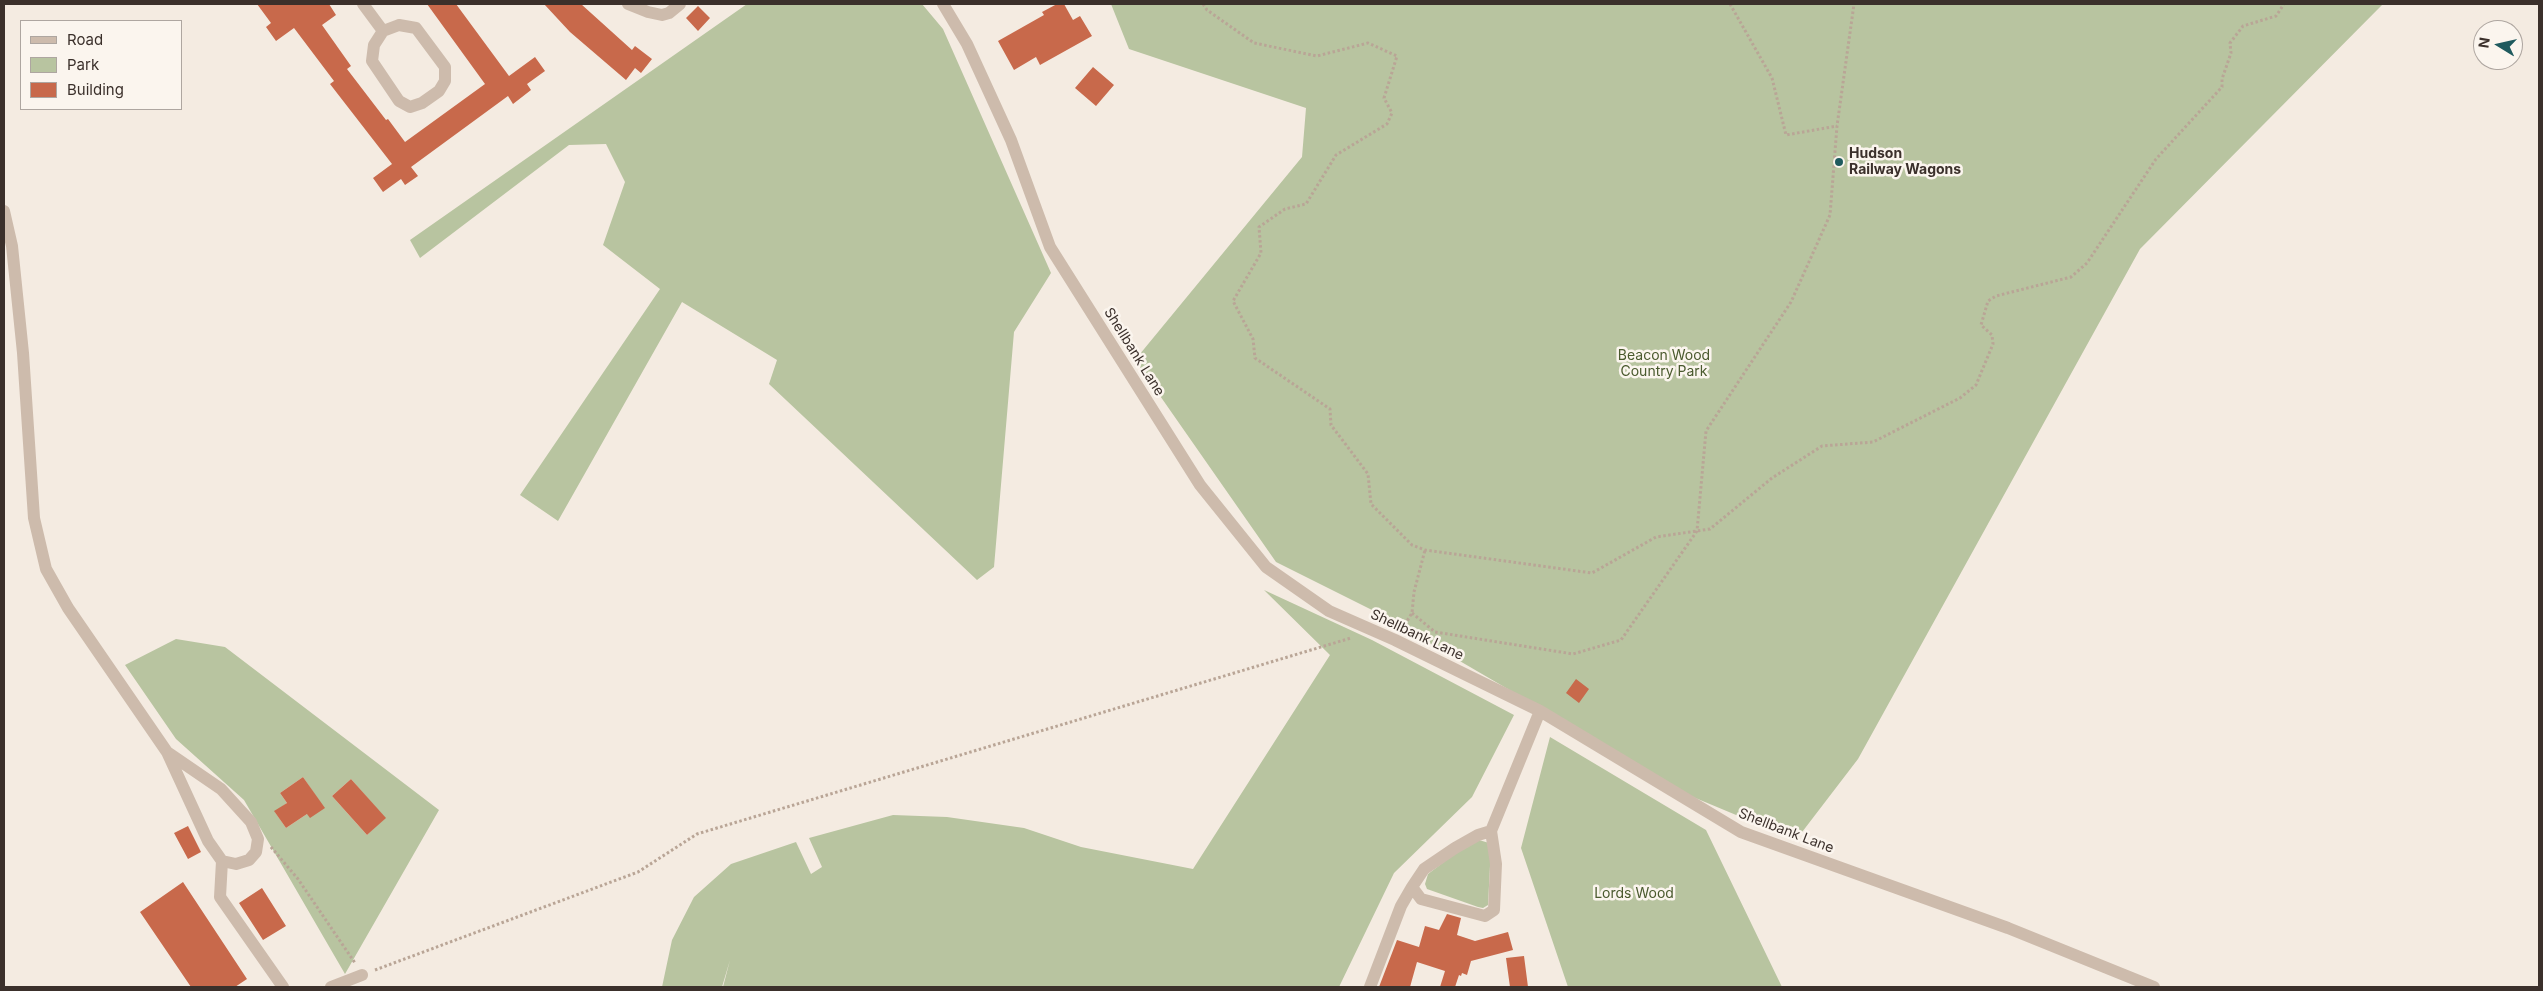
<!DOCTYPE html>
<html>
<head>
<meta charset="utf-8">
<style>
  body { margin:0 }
  #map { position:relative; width:2543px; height:991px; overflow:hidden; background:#f4ebe1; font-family:Inter,sans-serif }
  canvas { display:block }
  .frame { position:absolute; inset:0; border:5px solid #3b302b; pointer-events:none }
  .legend { position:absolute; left:20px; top:20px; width:162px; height:90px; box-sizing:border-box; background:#fbf5ee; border:1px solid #aea6a0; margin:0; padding:6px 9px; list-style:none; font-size:15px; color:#3b302b }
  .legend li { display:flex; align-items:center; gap:10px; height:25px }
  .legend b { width:25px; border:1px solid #aea6a0 }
  .north { position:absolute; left:2473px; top:20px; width:50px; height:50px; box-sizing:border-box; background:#fbf5ee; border:1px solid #aea6a0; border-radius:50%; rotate:279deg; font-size:14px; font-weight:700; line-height:20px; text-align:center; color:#3b302b }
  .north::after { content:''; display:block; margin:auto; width:18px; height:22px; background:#1f5a5e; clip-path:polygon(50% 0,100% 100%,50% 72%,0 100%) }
</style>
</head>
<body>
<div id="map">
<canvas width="2543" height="991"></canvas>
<div class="frame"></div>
<ul class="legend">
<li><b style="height:6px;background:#cdbbac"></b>Road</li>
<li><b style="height:14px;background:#b8c4a0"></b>Park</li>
<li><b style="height:14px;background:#c8694b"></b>Building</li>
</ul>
<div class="north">N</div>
</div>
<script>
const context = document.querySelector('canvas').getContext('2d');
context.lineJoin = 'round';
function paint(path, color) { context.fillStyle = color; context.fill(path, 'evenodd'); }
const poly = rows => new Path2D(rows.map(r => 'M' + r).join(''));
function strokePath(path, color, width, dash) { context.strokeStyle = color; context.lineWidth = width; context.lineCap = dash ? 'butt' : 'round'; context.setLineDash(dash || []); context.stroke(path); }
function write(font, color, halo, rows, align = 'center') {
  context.font = font + ' Inter,sans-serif'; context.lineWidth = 5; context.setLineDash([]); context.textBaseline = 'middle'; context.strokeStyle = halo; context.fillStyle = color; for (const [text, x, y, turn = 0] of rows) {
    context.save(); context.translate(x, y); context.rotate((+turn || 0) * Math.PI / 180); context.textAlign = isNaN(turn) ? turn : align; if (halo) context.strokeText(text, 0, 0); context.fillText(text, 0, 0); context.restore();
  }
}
const green = poly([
  [747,4,922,4,943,29,1051,273,1014,332,994,567,977,580,769,384,777,360,682,302,558,521,520,495,660,289,603,245,625,182,606,144,569,145,420,258,410,240],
  [1111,4,2383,4,2140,249,1858,759,1796,840,1693,797,1374,611,1276,562,1135,360,1302,157,1306,108,1129,49],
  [1264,590,1372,640,1514,715,1472,797,1394,873,1339,987,723,987,730,960,722,987,662,987,672,940,694,897,731,864,796,842,811,874,822,867,809,838,893,815,947,817,1024,828,1081,847,1193,869,1330,655],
  [176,639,225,647,439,810,345,974,244,800,176,739,125,665],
  [303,777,324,808,307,814,286,828,275,812,287,803,280,793],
  [351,779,385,818,367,835,332,796],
  [1550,737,1706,830,1782,987,1568,987,1521,848],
  [1479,840,1489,843,1491,847,1488,905,1483,908,1478,907,1427,889,1425,884,1428,874,1461,849]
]);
const building = poly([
  [257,4,329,4,336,15,322,25,351,66,347,69,386,120,388,119,405,142,485,84,427,4,456,4,509,76,535,57,545,71,527,84,531,90,513,104,508,96,411,167,418,176,405,185,401,179,383,192,373,178,392,164,330,84,334,81,294,28,276,41,266,27,271,23],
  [544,4,581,4,632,50,635,46,652,59,641,73,635,68,626,80,570,32],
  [1057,4,1064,4,1073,20,1080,16,1092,36,1040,65,1036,57,1014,70,998,41,1044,15,1042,12],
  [698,6,710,18,698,31,686,18],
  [1093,67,1114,85,1096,106,1075,88],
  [1576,679,1589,689,1579,703,1566,693],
  [303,777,325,808,310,818,307,814,286,828,274,811,287,803,280,793],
  [351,779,386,818,367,835,332,796],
  [188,826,201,852,188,859,174,833],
  [183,882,247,979,235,987,191,987,140,912],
  [262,888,286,926,263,940,239,903],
  [1447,914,1461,918,1457,935,1475,941,1508,932,1513,950,1471,961,1467,975,1462,973,1461,976,1459,975,1455,987,1440,987,1445,971,1417,962,1410,987,1379,987,1397,940,1419,947,1425,926,1439,930],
  [1524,956,1528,987,1510,987,1506,958]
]);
const path = poly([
  [1203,4,1207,10,1254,43,1317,56,1368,43,1397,56,1384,98,1392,113,1387,124,1336,155,1306,204,1285,209,1259,227,1261,253,1233,301,1253,339,1255,358,1330,409,1331,425,1368,474,1371,504,1412,545,1425,550,1592,573,1656,537,1710,529,1772,478,1822,446,1873,442,1960,398,1976,385,1993,344,1992,335,1981,325,1988,301,1996,296,2071,277,2087,263,2156,159,2222,87,2222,79,2231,53,2230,43,2243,26,2276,16,2284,4],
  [1730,4,1772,78,1786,135,1837,126],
  [1412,613,1435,632,1573,654,1621,640,1697,531,1706,431,1791,302,1830,215,1837,126,1854,4],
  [1402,629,1412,613,1414,592,1425,550],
  [271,847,298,879,355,963],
  [375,970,638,872,697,834,1351,638],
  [2214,987,2214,986]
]);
const minor = poly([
  [363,4,383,31],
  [628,4,648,12,662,15,669,13,680,4],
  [943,4,967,44,1011,140,1050,247,1200,485,1266,567,1329,611,1395,640,1540,711,1741,832,2008,928,2154,987],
  [399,25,416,28,445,67,445,81,439,91,422,103,410,107,399,101,372,61,374,45,383,31,399,25],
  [4,211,12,246,23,353,34,518,46,569,68,608,167,752,221,789,251,822,258,839,256,852,249,860,236,864,222,861,208,841,167,752],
  [1491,831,1478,835,1455,848,1424,869,1412,887,1421,899,1485,916,1494,910,1496,864,1491,831,1540,711],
  [222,861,220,897,283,987],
  [331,987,362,975],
  [1370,987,1401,906,1412,887]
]);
const markers = [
  [1839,162,5,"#1f5a5e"]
];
const poiNames = [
  ["Hudson",1849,154],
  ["Railway Wagons",1849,170]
];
const streetNames = [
  ["Shellbank Lane",1134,352,58],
  ["Shellbank Lane",1417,635,25],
  ["Shellbank Lane",1786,831,21]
];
const parkNames = [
  ["Beacon Wood",1664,356],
  ["Country Park",1664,372],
  ["Lords Wood",1634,894]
];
paint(green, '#b8c4a0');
paint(building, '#c8694b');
strokePath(path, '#b9a596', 3, [2.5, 2.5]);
strokePath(minor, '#cdbbac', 12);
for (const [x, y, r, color] of markers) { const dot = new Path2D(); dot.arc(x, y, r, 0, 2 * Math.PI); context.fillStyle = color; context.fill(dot); strokePath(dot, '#fbf5ee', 2); }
write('bold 14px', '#3b302b', '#fbf5ee', poiNames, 'left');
write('14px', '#3b302b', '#fbf5ee', streetNames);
write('14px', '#4a5a2e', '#fbf5ee', parkNames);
</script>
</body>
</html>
